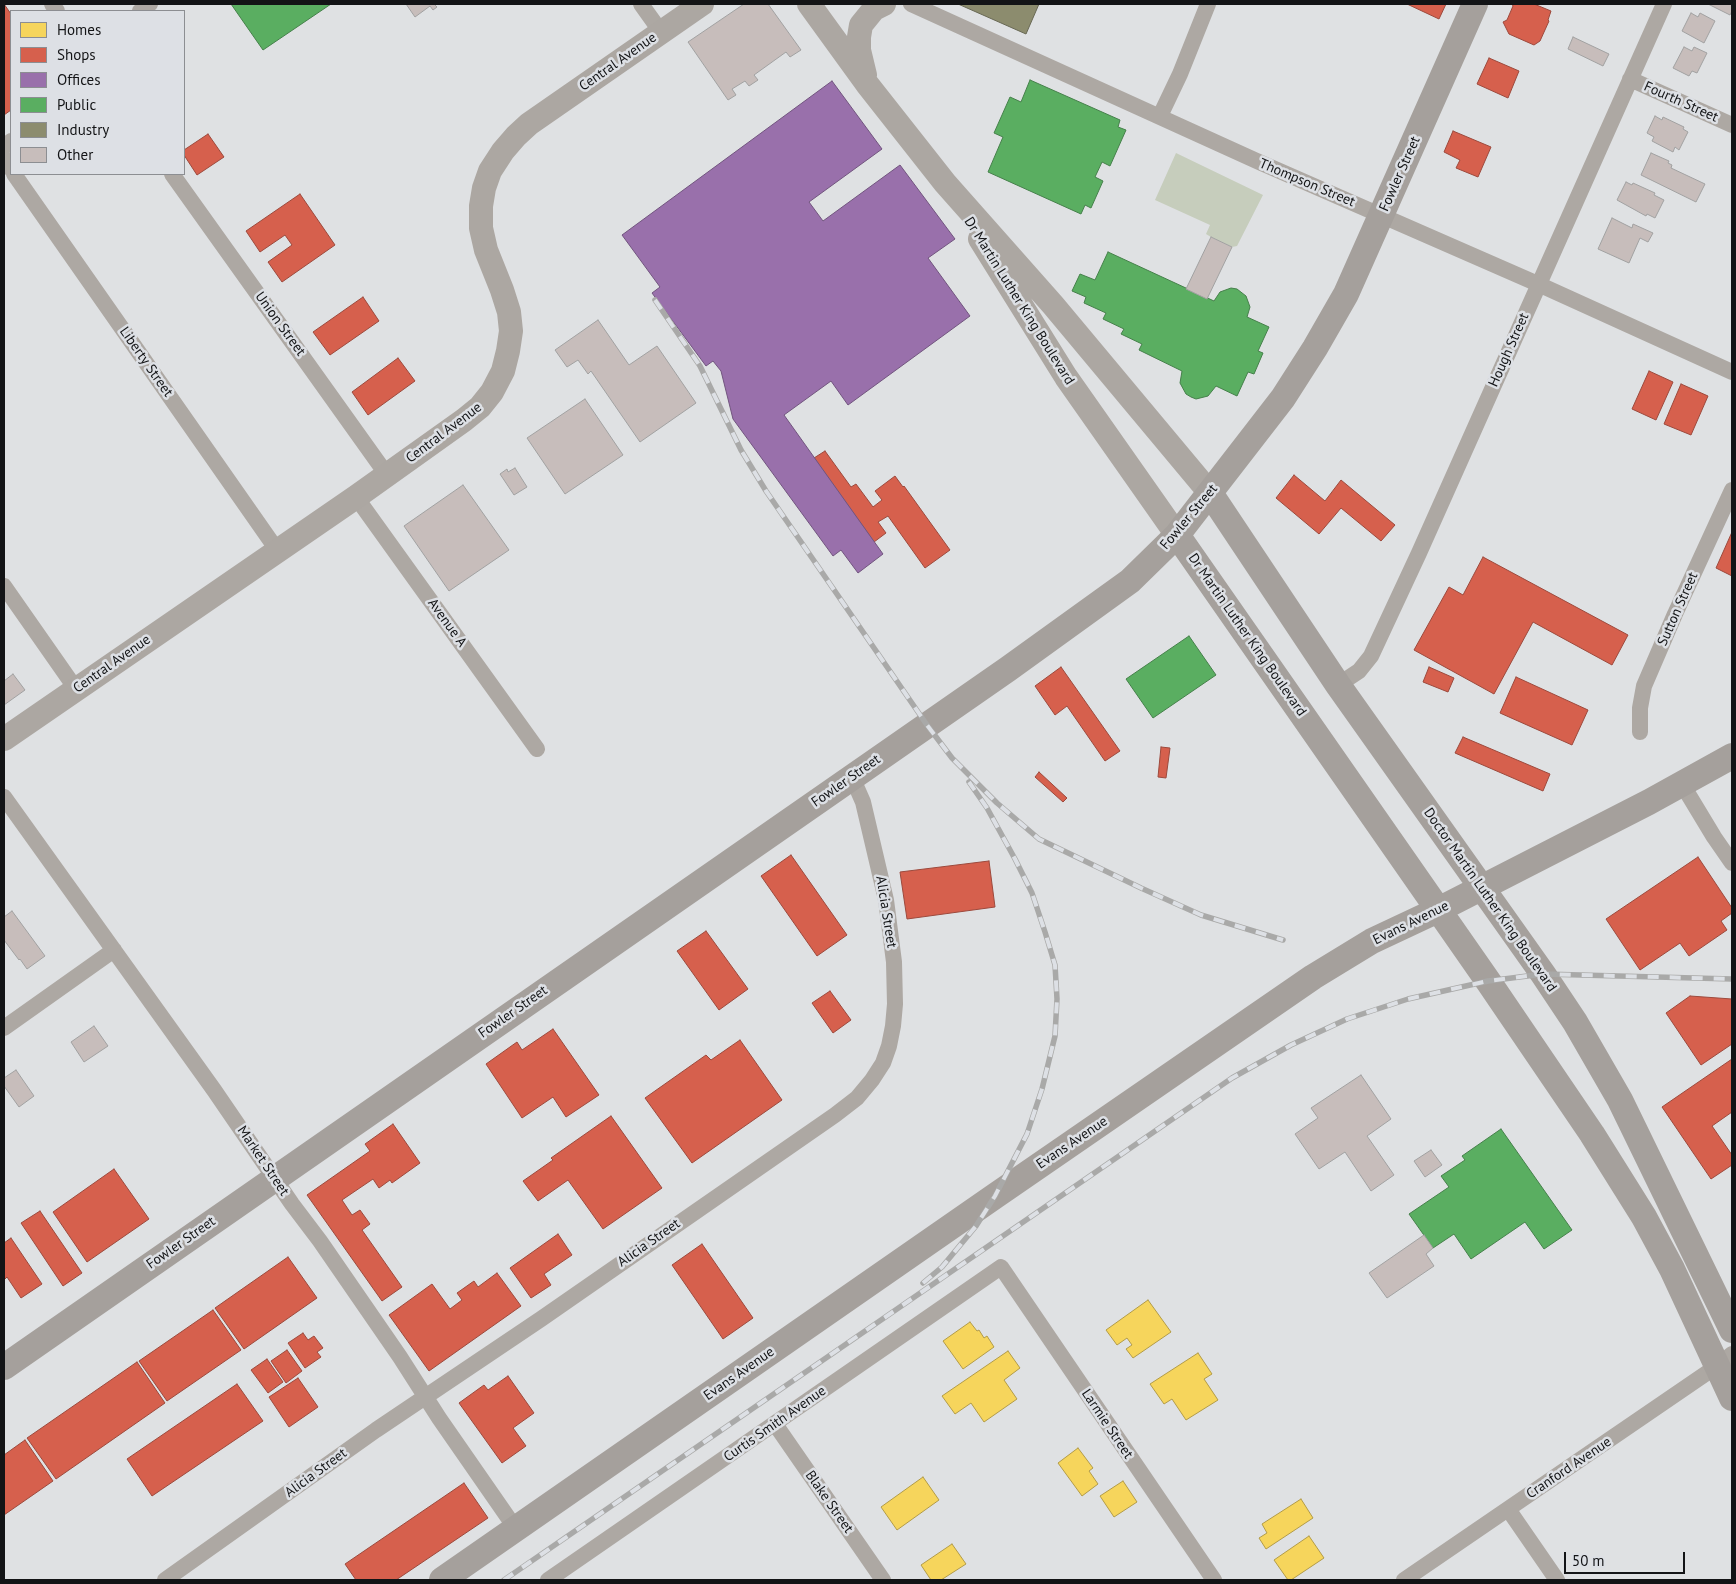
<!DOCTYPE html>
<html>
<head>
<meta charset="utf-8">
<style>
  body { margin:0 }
  #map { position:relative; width:1736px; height:1584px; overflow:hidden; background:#dfe1e3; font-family:"PT Sans",sans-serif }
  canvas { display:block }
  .frame { position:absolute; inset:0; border:5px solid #131416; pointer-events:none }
  .legend { position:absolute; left:10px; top:10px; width:175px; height:165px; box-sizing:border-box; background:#dde0e5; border:1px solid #8c8e92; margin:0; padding:6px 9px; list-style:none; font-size:15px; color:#131416 }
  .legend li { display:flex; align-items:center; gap:10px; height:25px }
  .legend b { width:25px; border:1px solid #8c8e92 }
  .scale { position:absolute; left:1564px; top:1552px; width:121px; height:22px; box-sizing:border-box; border:2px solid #131416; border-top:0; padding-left:6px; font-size:15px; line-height:18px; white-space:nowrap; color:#131416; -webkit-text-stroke:4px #dde0e5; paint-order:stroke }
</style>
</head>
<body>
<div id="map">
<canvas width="1736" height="1584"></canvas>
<div class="frame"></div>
<ul class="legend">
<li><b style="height:14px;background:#f6d55c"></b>Homes</li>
<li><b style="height:14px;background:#d6604d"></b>Shops</li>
<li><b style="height:14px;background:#9970ab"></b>Offices</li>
<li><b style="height:14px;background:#5aae61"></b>Public</li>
<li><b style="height:14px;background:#8c8c6e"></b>Industry</li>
<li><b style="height:14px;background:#c7bdbb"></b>Other</li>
</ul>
<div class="scale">50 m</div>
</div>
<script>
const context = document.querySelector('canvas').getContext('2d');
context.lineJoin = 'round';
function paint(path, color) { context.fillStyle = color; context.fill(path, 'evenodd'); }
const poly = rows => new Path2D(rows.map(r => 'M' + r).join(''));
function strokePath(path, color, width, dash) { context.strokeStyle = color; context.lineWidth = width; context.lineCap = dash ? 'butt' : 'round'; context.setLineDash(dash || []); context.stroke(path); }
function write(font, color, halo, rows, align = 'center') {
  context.font = font + ' "PT Sans",sans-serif'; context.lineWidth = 5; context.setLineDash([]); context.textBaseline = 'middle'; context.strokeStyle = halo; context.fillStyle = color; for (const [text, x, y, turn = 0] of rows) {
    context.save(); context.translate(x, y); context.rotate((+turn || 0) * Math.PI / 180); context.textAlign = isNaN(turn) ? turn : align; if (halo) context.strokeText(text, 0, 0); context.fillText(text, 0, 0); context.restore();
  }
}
const green = poly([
  [1176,153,1263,195,1237,246,1232,247,1211,237,1206,234,1210,225,1155,200]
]);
const homes = poly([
  [1148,1300,1171,1332,1133,1358,1126,1349,1132,1345,1127,1338,1117,1345,1106,1330,1148,1300],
  [970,1322,977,1331,979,1330,984,1338,987,1336,994,1347,963,1369,943,1341,970,1322],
  [1008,1351,1020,1368,1004,1380,1017,1399,984,1422,971,1403,955,1414,942,1396,1008,1351],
  [1198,1353,1212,1374,1204,1379,1218,1400,1186,1420,1172,1399,1164,1404,1150,1384,1198,1353],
  [1078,1448,1093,1468,1089,1471,1098,1484,1082,1496,1058,1463,1078,1448],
  [923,1477,939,1500,897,1530,881,1507,923,1477],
  [1123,1481,1137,1502,1114,1517,1100,1496,1123,1481],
  [1301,1499,1313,1518,1266,1549,1259,1538,1267,1533,1262,1524,1301,1499],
  [1309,1536,1324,1558,1291,1580,1288,1580,1274,1560,1309,1536],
  [952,1544,966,1564,941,1580,931,1580,921,1565,952,1544]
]);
const shops = poly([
  [4,4,11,14,11,110,4,115,4,4],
  [1407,4,1446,4,1439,19,1407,4],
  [1512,4,1534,4,1551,11,1548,20,1549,21,1540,41,1534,45,1509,34,1503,22,1507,20,1513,6,1512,4],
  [1489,58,1519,71,1508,98,1477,84,1489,58],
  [1453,131,1491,147,1478,177,1456,168,1460,160,1444,152,1453,131],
  [208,134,224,157,197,175,184,155,184,150,208,134],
  [300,194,335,245,282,282,268,262,292,245,285,235,260,252,246,231,300,194],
  [363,297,379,321,330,355,313,332,363,297],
  [398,358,415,381,368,415,352,392,398,358],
  [1649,371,1673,382,1656,420,1632,409,1649,371],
  [1681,384,1708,396,1691,435,1664,424,1681,384],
  [825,451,851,487,856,484,873,507,882,500,875,491,895,476,903,487,904,486,950,550,925,568,888,516,878,522,886,533,874,542,814,458,825,451],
  [1294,475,1325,501,1341,480,1395,525,1381,541,1341,508,1319,534,1276,498,1294,475],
  [1732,532,1732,576,1716,568,1732,532],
  [1483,557,1628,635,1612,665,1533,622,1494,694,1414,650,1449,587,1463,595,1483,557],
  [1061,667,1120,751,1105,761,1067,706,1055,715,1035,686,1061,667],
  [1429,667,1454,678,1448,692,1423,682,1429,667],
  [1516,677,1588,710,1572,745,1500,713,1516,677],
  [1463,737,1550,774,1543,791,1455,753,1463,737],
  [1161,747,1170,748,1166,778,1158,777,1161,747],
  [1039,772,1067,798,1063,802,1035,777,1039,772],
  [791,855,847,935,817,956,761,876,791,855],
  [1698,857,1732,908,1732,913,1721,921,1727,930,1689,956,1680,943,1640,970,1606,919,1698,857],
  [989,861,995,907,907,919,900,872,989,861],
  [706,931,748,989,719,1010,677,951,706,931],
  [830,991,851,1020,833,1033,812,1003,830,991],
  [1690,996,1732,999,1732,1044,1701,1065,1666,1013,1690,996],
  [553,1029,599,1095,566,1117,553,1097,522,1118,486,1064,517,1042,522,1050,553,1029],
  [740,1040,782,1100,692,1163,645,1098,706,1055,711,1060,740,1040],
  [1732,1059,1732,1112,1712,1126,1732,1155,1732,1165,1711,1179,1662,1107,1732,1059],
  [611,1116,662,1188,603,1229,568,1180,538,1201,523,1181,553,1160,551,1158,611,1116],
  [393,1124,420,1163,392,1183,390,1180,379,1188,373,1179,342,1200,352,1215,360,1210,370,1224,362,1230,402,1287,382,1301,307,1195,370,1151,365,1144,393,1124],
  [114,1169,149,1219,87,1262,53,1212,114,1169],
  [40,1211,82,1273,63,1286,21,1223,40,1211],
  [558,1234,572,1255,544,1274,551,1285,531,1298,510,1268,558,1234],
  [11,1238,42,1284,21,1298,7,1277,4,1280,4,1243,11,1238],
  [702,1244,753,1318,723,1339,672,1265,702,1244],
  [288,1257,317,1298,244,1349,215,1308,288,1257],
  [497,1273,521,1306,429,1371,389,1315,432,1284,450,1309,462,1300,457,1293,474,1281,478,1287,497,1273],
  [213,1310,241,1350,167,1401,139,1361,213,1310],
  [303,1333,308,1340,314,1336,323,1348,317,1352,321,1357,305,1368,288,1343,303,1333],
  [287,1350,302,1371,286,1383,271,1361,287,1350],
  [267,1359,283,1382,268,1393,251,1370,267,1359],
  [137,1362,165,1403,56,1479,27,1438,137,1362],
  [508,1376,534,1413,513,1428,526,1446,502,1463,459,1403,484,1385,488,1390,508,1376],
  [298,1378,318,1407,289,1427,269,1397,298,1378],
  [237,1384,263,1421,152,1496,127,1459,237,1384],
  [25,1440,53,1481,4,1515,4,1455,25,1440],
  [464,1483,488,1518,396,1580,356,1580,345,1564,464,1483]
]);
const offices = poly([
  [832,81,882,149,809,202,823,221,900,165,955,239,928,258,970,316,848,405,831,381,784,415,883,554,858,573,841,550,833,556,733,419,721,371,713,361,706,366,652,293,660,287,622,235,832,81]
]);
const public = poly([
  [231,4,331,4,263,50,231,4],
  [1030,80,1120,120,1118,127,1126,130,1110,166,1102,162,1095,177,1103,181,1091,208,1085,205,1081,214,988,172,1003,137,994,133,1010,97,1021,102,1030,80],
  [1108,252,1214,301,1220,292,1231,288,1237,289,1246,296,1250,307,1247,317,1269,327,1258,351,1263,353,1254,374,1248,372,1237,396,1216,386,1208,396,1196,399,1191,397,1186,394,1180,383,1182,371,1139,350,1142,344,1121,334,1124,329,1103,319,1106,313,1084,303,1086,297,1072,291,1080,274,1095,280,1108,252],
  [1189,636,1216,675,1153,718,1126,679,1189,636],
  [1501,1129,1572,1230,1544,1249,1525,1222,1471,1259,1454,1234,1433,1248,1409,1214,1449,1187,1441,1176,1465,1160,1462,1156,1501,1129]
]);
const industry = poly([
  [958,4,1039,4,1026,34,958,4]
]);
const building = poly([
  [406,4,434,4,437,7,433,10,430,6,415,17,406,4],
  [744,4,768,4,801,50,790,57,786,52,754,75,758,80,749,86,745,81,732,89,736,95,728,100,688,42,744,4],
  [1708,4,1732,4,1732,11,1730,15,1708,4],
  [1691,13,1698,17,1700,13,1715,21,1704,43,1682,31,1691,13],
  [1573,37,1609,54,1603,66,1568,49,1573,37],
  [1684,47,1692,51,1694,47,1707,53,1697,73,1692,71,1689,76,1673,68,1684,47],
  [1655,116,1662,120,1663,117,1684,127,1683,129,1688,132,1679,150,1675,147,1673,152,1652,141,1654,137,1647,133,1655,116],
  [1651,153,1669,161,1668,163,1672,165,1671,168,1705,184,1696,202,1641,175,1651,153],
  [1626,182,1632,185,1633,183,1655,193,1654,195,1664,200,1655,218,1647,214,1646,216,1617,200,1626,182],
  [1612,218,1632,228,1633,224,1653,233,1648,242,1640,238,1629,263,1598,249,1612,218],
  [1211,237,1232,247,1207,299,1186,289,1211,237],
  [598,320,629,365,657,346,696,403,640,442,591,371,588,374,578,360,567,367,555,350,598,320],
  [585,399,623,455,565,494,527,438,585,399],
  [515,468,527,487,514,495,500,474,507,469,508,472,515,468],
  [463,485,509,550,449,591,404,526,463,485],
  [13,674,25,690,4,705,4,681,13,674],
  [12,911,45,956,27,969,20,959,19,960,4,940,4,917,12,911],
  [94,1026,108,1046,84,1062,71,1042,94,1026],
  [16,1070,34,1096,19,1107,4,1086,4,1078,16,1070],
  [1361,1075,1391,1119,1367,1136,1394,1175,1371,1191,1345,1152,1319,1169,1295,1134,1318,1118,1311,1108,1361,1075],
  [1431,1150,1442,1165,1425,1177,1414,1161,1431,1150],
  [1424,1235,1433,1248,1426,1254,1434,1266,1387,1298,1369,1273,1424,1235]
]);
const street = poly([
  [52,4,57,11],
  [641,4,661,32],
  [911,4,1259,162,1538,284,1732,372],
  [140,11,150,4],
  [1630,79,1732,125],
  [1160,116,1180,74,1208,4],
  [4,147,11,141],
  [4,158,11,169],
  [14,174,277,550],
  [172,174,387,475],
  [356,497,537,749],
  [4,586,76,689],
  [1338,685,1359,671,1371,656,1419,553,1664,4],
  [1640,732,1640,708,1644,686,1675,614,1732,490],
  [1682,784,1714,837,1732,863],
  [4,797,214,1090,292,1204,320,1241,400,1357,439,1418,516,1529],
  [4,1028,114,950],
  [775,1424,883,1580],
  [1508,1509,1557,1580],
  [165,1580,376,1430,541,1319,835,1115,857,1098,872,1080,883,1063,889,1046,893,1026,895,1004,894,962,886,900,863,802,852,777],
  [548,1580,1001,1267,1214,1580],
  [1404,1580,1717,1366,1732,1354]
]);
const secondary = poly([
  [809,4,867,84,945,183,1053,305,1210,493],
  [865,75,859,50,859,37,861,25,874,9,884,4],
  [980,239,1066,377,1177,535],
  [4,739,356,497,464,420,480,407,492,392,503,371,508,351,511,331,509,312,502,290,486,250,481,228,481,206,484,188,490,171,503,151,516,136,529,124,702,4]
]);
const primary = poly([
  [1210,493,1338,685,1543,974,1575,1022,1620,1100,1732,1330],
  [1177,535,1488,981,1592,1134,1644,1217,1672,1269,1732,1398],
  [4,1367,1008,669,1130,581,1177,535,1283,398,1315,348,1346,294,1475,4],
  [442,1580,995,1196,1313,977,1372,941,1438,910,1649,802,1732,756]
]);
const rail = poly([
  [655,300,700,366,741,450,766,491,927,725,952,758,997,803,1039,839,1141,888,1201,915,1283,940],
  [923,1283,942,1267,976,1226,995,1196,1027,1134,1042,1089,1055,1036,1057,999,1055,965,1045,932,1032,893,1015,859,987,808,969,782],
  [504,1580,1232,1078,1291,1045,1347,1019,1408,999,1488,981,1543,974,1732,979]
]);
const streetNames = [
  ["Central Avenue",618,62,-35],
  ["Fourth Street",1681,102,24],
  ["Fowler Street",1400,174,-66],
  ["Thompson Street",1307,183,23],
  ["Dr Martin Luther King Boulevard",1019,301,58],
  ["Union Street",280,324,54],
  ["Hough Street",1509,350,-66],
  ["Liberty Street",146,362,55],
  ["Central Avenue",444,433,-37],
  ["Fowler Street",1189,517,-50],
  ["Sutton Street",1678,609,-66],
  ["Avenue A",447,623,54],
  ["Dr Martin Luther King Boulevard",1247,635,55],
  ["Central Avenue",112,664,-35],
  ["Fowler Street",846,781,-35],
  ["Doctor Martin Luther King Boulevard",1490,900,55],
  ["Alicia Street",886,912,81],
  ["Evans Avenue",1411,923,-26],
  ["Fowler Street",513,1012,-35],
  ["Evans Avenue",1072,1143,-34],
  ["Market Street",263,1161,56],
  ["Fowler Street",181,1243,-35],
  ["Alicia Street",649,1243,-35],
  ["Evans Avenue",739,1374,-35],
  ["Curtis Smith Avenue",775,1424,-35],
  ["Larmie Street",1107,1424,56],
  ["Cranford Avenue",1569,1468,-34],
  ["Alicia Street",316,1473,-36],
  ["Blake Street",829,1502,55]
];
paint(green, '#c6cdbc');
paint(homes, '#f6d55c');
strokePath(homes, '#b29b47', 1);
paint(shops, '#d6604d');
strokePath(shops, '#9c493c', 1);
paint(offices, '#9970ab');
strokePath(offices, '#71547e', 1);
paint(public, '#5aae61');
strokePath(public, '#45804a', 1);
paint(industry, '#8c8c6e');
strokePath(industry, '#686854', 1);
paint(building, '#c7bdbb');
strokePath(building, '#a1a1a1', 1);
strokePath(street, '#ada8a3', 16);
strokePath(secondary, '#aca7a2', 24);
strokePath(primary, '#a5a09c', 26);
strokePath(rail, '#a9a9a8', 5.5);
strokePath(rail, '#dde0e5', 4, [11]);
write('14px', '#131416', '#dde0e5', streetNames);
</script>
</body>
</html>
